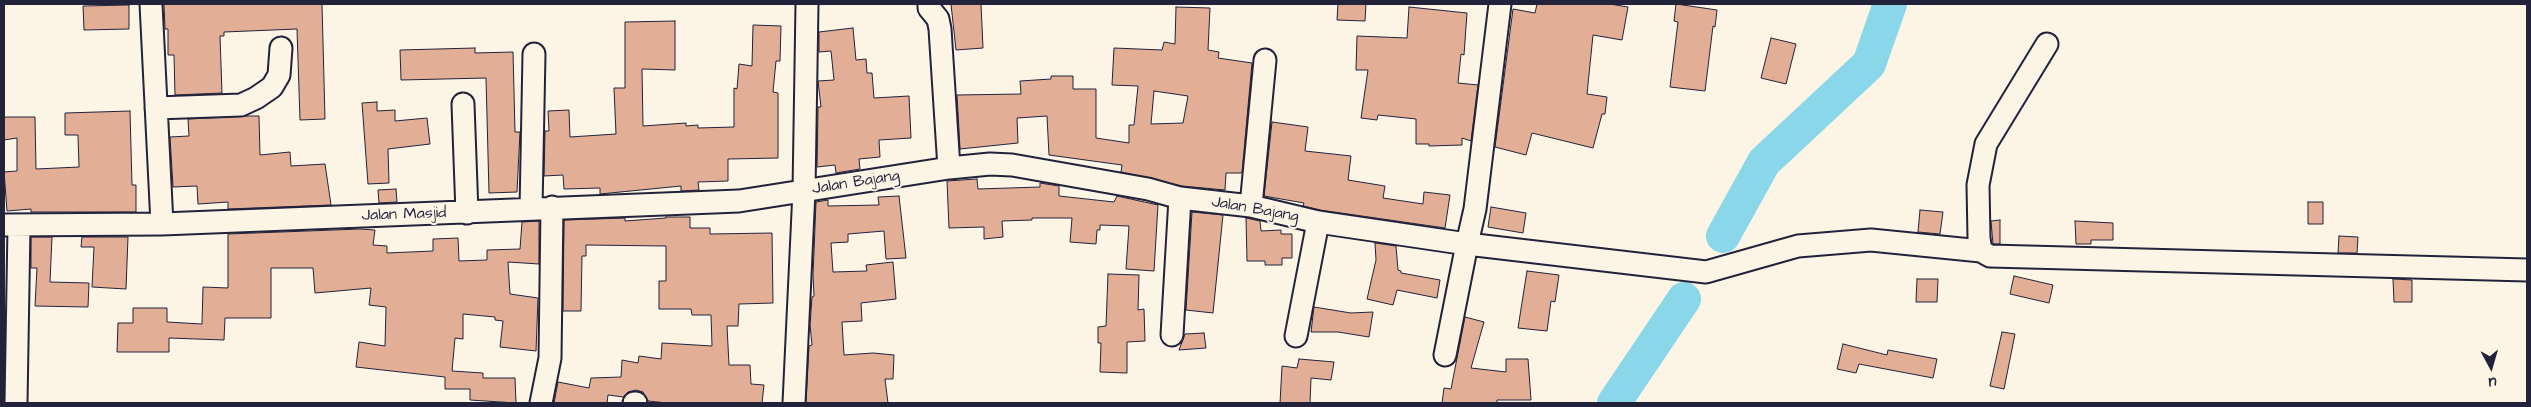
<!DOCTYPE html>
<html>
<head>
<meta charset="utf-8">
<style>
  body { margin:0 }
  #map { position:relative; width:2531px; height:407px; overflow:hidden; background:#fcf5e5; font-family:"Architects Daughter",sans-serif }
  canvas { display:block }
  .frame { position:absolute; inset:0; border:5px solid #22223b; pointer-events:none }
  .north { position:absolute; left:2466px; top:342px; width:50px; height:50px; -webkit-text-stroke:4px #fcf5e5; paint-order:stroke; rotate:174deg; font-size:14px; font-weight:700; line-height:20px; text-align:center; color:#22223b }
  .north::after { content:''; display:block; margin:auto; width:18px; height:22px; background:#22223b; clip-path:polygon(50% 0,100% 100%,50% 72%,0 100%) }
</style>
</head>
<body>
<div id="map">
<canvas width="2531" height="407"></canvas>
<div class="frame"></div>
<div class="north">U</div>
</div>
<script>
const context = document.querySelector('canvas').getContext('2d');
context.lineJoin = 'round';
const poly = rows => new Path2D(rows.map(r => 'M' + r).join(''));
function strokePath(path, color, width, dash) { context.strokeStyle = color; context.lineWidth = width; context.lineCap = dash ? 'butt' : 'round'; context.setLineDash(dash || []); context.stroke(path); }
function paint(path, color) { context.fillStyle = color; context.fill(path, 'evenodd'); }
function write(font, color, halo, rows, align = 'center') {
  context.font = font + ' "Architects Daughter",sans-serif'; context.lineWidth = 4; context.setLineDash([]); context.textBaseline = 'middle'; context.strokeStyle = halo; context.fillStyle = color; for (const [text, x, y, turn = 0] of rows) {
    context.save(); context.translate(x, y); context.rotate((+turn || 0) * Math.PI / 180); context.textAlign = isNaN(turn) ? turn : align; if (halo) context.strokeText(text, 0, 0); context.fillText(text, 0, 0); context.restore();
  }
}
const river = poly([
  [1723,236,1764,162,1869,64,1890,4],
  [1614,403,1684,299]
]);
const building = poly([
  [164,4,322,4,325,119,300,120,297,29,224,32,224,36,220,36,222,93,175,95,174,55,168,55,168,29,165,29,164,4],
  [951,4,981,4,983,48,956,50,951,4],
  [1338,4,1366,4,1365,21,1337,20,1338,4],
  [1537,4,1610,4,1628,7,1622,40,1593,35,1587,94,1607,97,1605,114,1602,114,1593,148,1532,133,1526,155,1495,147,1513,9,1535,13,1537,4],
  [1676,4,1717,10,1715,27,1713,26,1705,91,1670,87,1678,22,1674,21,1676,4],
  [129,5,129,29,84,30,83,6,129,5],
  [1176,7,1210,8,1208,50,1219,52,1218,58,1252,63,1242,173,1226,173,1225,190,1182,186,1121,172,1122,165,1049,155,1047,116,1017,118,1018,143,960,149,957,95,1021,94,1020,81,1051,79,1051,76,1073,76,1073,89,1096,89,1096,138,1129,143,1129,125,1134,125,1138,86,1112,85,1114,48,1162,50,1164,42,1175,44,1176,7],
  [1154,91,1188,96,1183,123,1151,124,1154,91],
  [1409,7,1467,13,1464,55,1461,54,1458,83,1478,85,1471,141,1462,138,1462,145,1429,146,1429,144,1416,144,1416,119,1378,115,1377,120,1361,118,1368,70,1356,70,1357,36,1407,38,1409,7],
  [675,21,675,70,642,69,643,126,686,123,686,126,698,125,698,128,734,127,734,88,737,89,739,64,752,66,753,25,781,26,780,61,776,61,773,92,778,93,778,158,728,159,728,181,698,182,699,190,681,191,681,186,600,194,600,188,564,189,563,175,544,176,545,131,549,131,548,111,569,110,570,137,616,134,614,88,625,88,625,22,675,21],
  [853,28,856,60,866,59,867,73,872,73,874,98,909,96,911,138,879,140,880,157,859,159,860,169,836,173,835,165,817,167,818,107,821,107,818,81,834,80,831,51,819,52,819,32,853,28],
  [1771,38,1796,44,1786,84,1761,78,1771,38],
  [475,48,475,53,513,52,515,132,520,132,517,192,489,193,486,78,401,80,400,50,475,48],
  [377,102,377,111,395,110,395,121,427,118,430,144,388,149,389,183,368,184,362,103,377,102],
  [130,111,132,185,136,185,136,212,31,212,31,209,7,211,4,172,17,171,17,138,4,140,4,117,35,117,36,169,79,167,78,135,65,135,65,113,130,111],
  [247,116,259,116,260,155,290,152,291,166,325,164,331,205,228,209,228,202,198,204,197,186,173,187,170,137,189,136,188,119,247,116],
  [1272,122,1308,127,1305,151,1351,156,1348,180,1385,186,1383,198,1423,204,1424,192,1450,195,1445,228,1320,210,1303,206,1304,203,1264,196,1272,122],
  [977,179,978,189,1040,187,1040,183,1059,186,1059,196,1114,202,1117,196,1158,205,1154,271,1126,269,1129,226,1100,225,1100,230,1097,230,1096,244,1070,242,1072,218,1032,218,1032,220,1002,221,1003,237,984,239,984,227,949,228,947,181,977,179],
  [396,189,397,202,379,203,378,190,396,189],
  [899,196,906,258,886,259,884,231,848,234,848,242,831,243,833,272,867,271,866,265,893,262,896,299,861,303,862,321,842,322,844,355,873,353,894,355,893,379,885,379,888,403,806,403,809,346,812,345,810,325,812,297,814,296,813,275,816,202,828,200,828,206,879,205,878,197,899,196],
  [2308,202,2323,202,2323,224,2308,224,2308,202],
  [1491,207,1526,213,1523,233,1488,227,1491,207],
  [1920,210,1943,212,1940,234,1918,232,1920,210],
  [1192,212,1223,215,1213,313,1186,310,1192,212],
  [666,217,690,217,690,228,710,228,710,234,772,233,773,303,739,304,738,326,727,326,729,365,750,365,751,384,764,385,762,403,667,403,648,401,643,392,636,390,628,392,623,397,608,395,607,403,554,403,558,382,589,388,591,378,621,377,622,360,638,363,639,356,661,359,662,343,712,346,711,315,692,315,691,309,659,309,659,281,666,281,666,246,586,245,586,256,582,256,581,311,563,311,564,220,625,218,625,221,666,218,666,217],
  [1246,218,1260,221,1261,231,1281,230,1281,234,1292,234,1292,258,1282,258,1282,265,1265,265,1265,261,1247,261,1246,218],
  [2000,220,2000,244,1993,244,1991,221,2000,220],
  [539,221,539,264,508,262,510,294,538,298,536,351,500,347,503,321,495,320,495,317,463,314,463,339,455,338,452,371,483,373,483,378,515,378,516,403,470,400,470,389,445,389,445,377,356,367,359,342,385,346,386,307,369,305,371,288,315,293,313,268,271,268,271,318,225,318,224,340,169,338,169,352,117,352,118,323,133,323,133,308,167,308,167,322,202,324,203,287,228,288,228,234,360,229,375,230,373,245,387,246,387,253,433,251,433,239,458,238,459,261,487,260,487,250,520,249,522,222,539,221],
  [2075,221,2113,223,2113,240,2091,240,2091,244,2076,244,2075,221],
  [2339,236,2358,237,2357,253,2338,253,2339,236],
  [31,237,52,237,50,282,89,283,88,307,35,306,37,268,31,268,31,237],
  [82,237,128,237,126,289,92,287,94,247,81,247,82,237],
  [1375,243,1396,246,1398,270,1401,271,1401,273,1440,280,1437,298,1397,290,1393,305,1367,299,1376,260,1375,243],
  [1527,271,1559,275,1555,302,1551,301,1547,331,1518,328,1527,271],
  [1108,274,1139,275,1138,310,1144,309,1145,341,1127,342,1127,373,1100,372,1101,343,1098,343,1098,327,1106,326,1108,274],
  [2014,276,2053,285,2049,303,2010,294,2014,276],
  [1917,279,1938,279,1937,302,1916,302,1917,279],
  [2393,279,2412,280,2412,302,2394,302,2393,279],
  [1314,307,1351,313,1373,312,1369,337,1338,332,1311,332,1314,307],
  [1465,317,1484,322,1471,368,1506,372,1506,359,1528,359,1531,400,1497,400,1497,403,1442,403,1444,388,1451,389,1465,317],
  [2002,332,2015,334,2004,389,1990,386,2002,332],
  [1204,333,1206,348,1179,350,1185,334,1204,333],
  [1843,344,1887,355,1888,350,1937,359,1933,378,1859,364,1856,373,1837,369,1843,344],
  [1299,359,1334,362,1331,380,1311,378,1310,403,1280,403,1282,366,1297,368,1299,359]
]);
const minor = poly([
  [151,4,162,224],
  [929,4,929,8,938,19,940,29,949,168],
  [2047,44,1986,144,1978,185,1979,238,1981,251,1990,256,2527,270],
  [463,104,467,213],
  [156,108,241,105,256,98,272,87,279,75,281,48],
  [1251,206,1265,60],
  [531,209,534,54],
  [4,225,162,224,739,201,949,168,990,164,1012,165,1148,189,1180,198,1251,206,1318,222,1467,244,1475,209,1500,4],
  [1172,335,1180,198],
  [1296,336,1318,222],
  [1445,355,1467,244,1706,272,1798,246,1871,240,1981,251],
  [16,403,19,226],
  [541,403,550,358,552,207],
  [634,403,636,403],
  [794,403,804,191,807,4]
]);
const streetNames = [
  ["Jalan Bajang",856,183,-9],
  ["Jalan Bajang",1255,210,10],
  ["Jalan Masjid",404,215,-2]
];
strokePath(river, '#89d7e8', 34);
paint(building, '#e2ae96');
strokePath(building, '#22223b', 1);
strokePath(minor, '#22223b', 25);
strokePath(minor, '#fcf5e5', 21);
write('16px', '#22223b', '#fcf5e5', streetNames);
</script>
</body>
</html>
